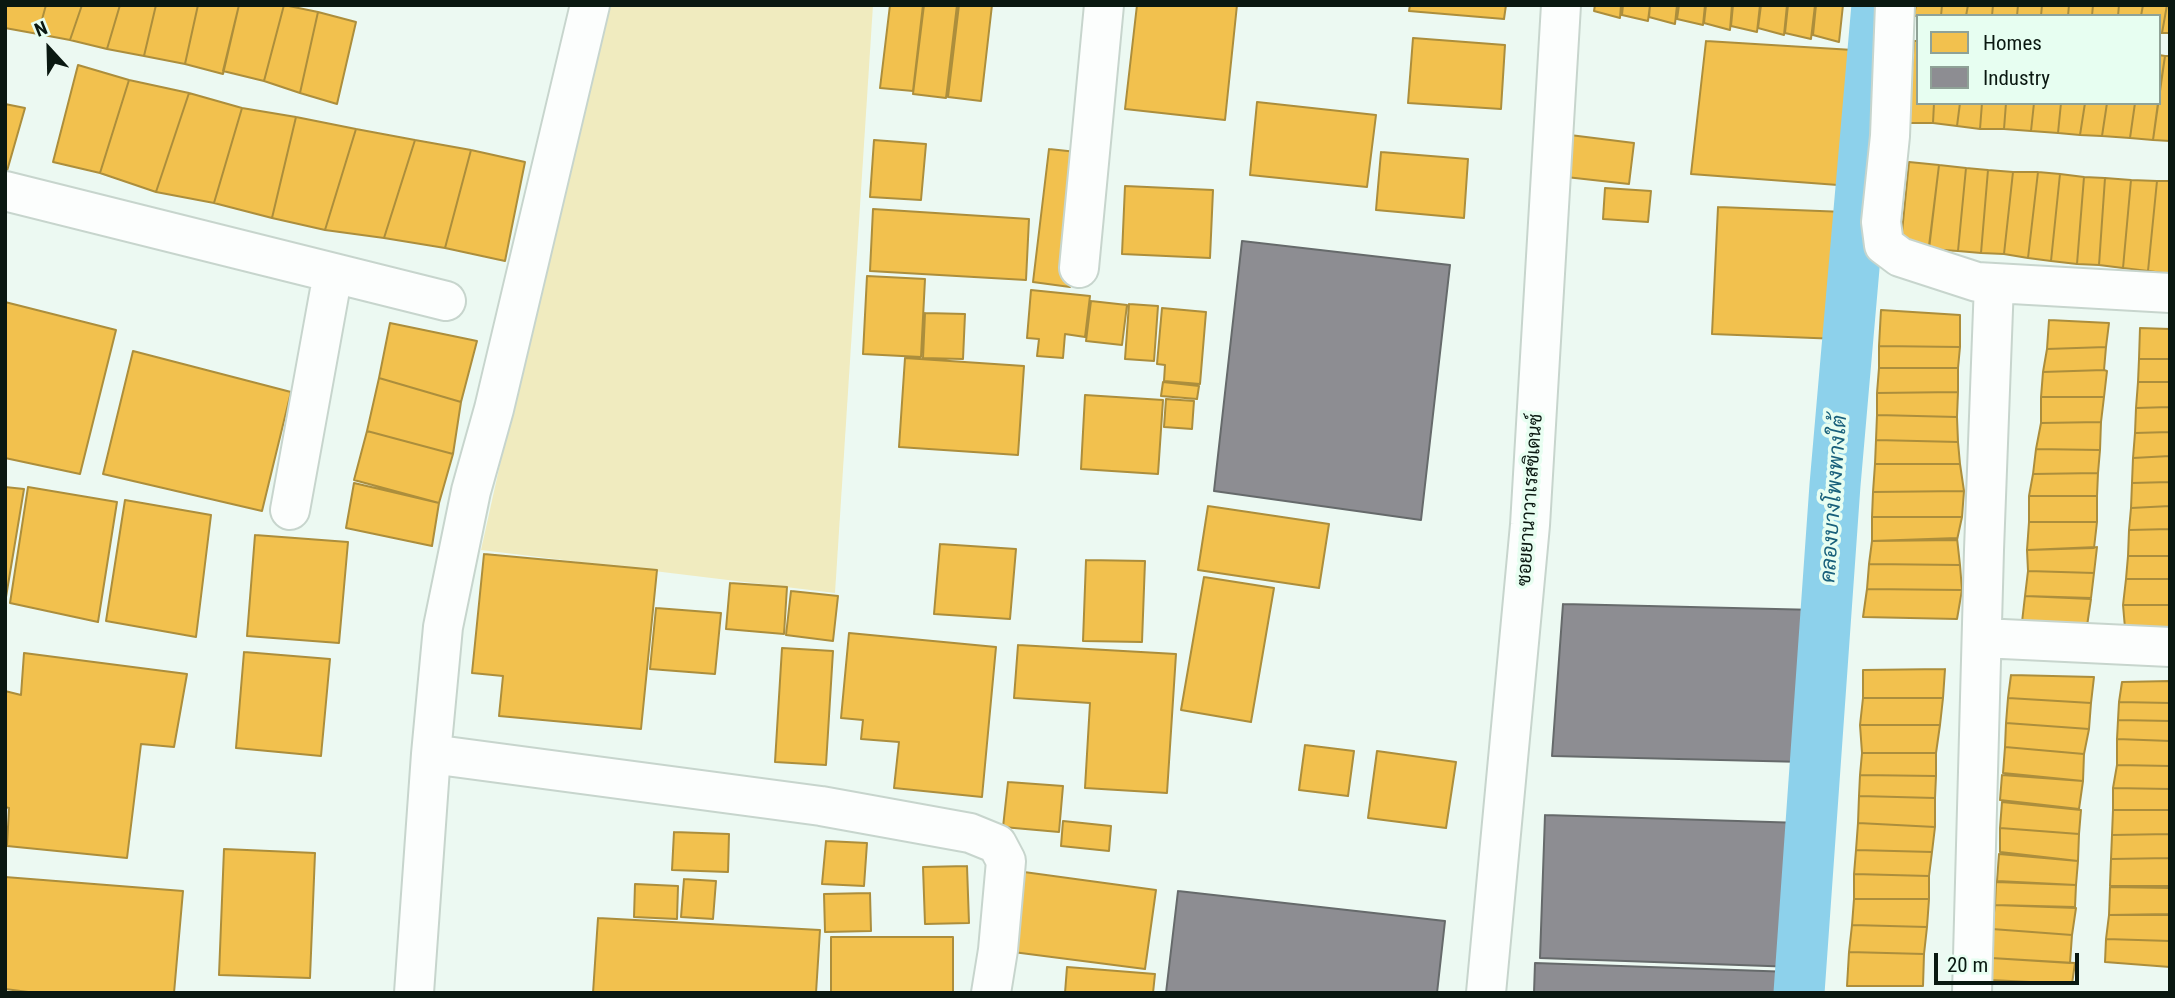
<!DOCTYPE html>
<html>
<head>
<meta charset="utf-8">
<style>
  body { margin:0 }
  #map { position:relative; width:2175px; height:998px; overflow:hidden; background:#ecf9f2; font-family:"Roboto Condensed",sans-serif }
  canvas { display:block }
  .frame { position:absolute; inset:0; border:7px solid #0a1811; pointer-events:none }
  .legend { position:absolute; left:1916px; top:14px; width:245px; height:91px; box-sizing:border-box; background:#e7fef1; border:2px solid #8fa297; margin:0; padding:9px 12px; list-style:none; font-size:21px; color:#0a1811 }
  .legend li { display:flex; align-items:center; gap:14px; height:35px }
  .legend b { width:35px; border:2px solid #8fa297 }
  .north { position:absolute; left:14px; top:14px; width:70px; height:70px; -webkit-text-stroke:5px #e7fef1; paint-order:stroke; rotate:338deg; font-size:19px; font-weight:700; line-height:28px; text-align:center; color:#0a1811 }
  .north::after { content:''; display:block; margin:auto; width:24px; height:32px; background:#0a1811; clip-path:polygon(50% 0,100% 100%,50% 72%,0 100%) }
  .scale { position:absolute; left:1934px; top:953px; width:145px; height:32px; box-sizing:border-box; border:4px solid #0a1811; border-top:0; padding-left:9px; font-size:21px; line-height:24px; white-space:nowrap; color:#0a1811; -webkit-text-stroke:5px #e7fef1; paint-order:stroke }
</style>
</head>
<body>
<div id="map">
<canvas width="2175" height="998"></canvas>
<div class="frame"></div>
<ul class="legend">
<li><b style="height:19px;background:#f2c14e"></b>Homes</li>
<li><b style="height:19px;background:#8d8d92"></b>Industry</li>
</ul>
<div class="north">N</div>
<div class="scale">20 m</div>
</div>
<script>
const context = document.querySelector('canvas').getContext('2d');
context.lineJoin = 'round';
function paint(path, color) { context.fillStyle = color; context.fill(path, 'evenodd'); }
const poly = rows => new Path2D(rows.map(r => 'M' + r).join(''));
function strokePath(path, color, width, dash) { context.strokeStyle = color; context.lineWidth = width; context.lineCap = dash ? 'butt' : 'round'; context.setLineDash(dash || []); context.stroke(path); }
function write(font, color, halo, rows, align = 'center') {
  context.font = font + ' "Roboto Condensed",Sarabun,sans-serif'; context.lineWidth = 7; context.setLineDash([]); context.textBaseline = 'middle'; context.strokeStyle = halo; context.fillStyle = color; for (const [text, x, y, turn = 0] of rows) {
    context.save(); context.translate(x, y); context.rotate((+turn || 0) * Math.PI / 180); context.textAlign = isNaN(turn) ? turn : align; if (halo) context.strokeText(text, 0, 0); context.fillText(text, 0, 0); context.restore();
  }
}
const green = poly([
  [602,5,873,5,835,593,481,550]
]);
const homes = poly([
  [5,5,46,5,38,34,5,28,5,5],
  [46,5,82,5,70,40,38,34,46,5],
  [82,5,120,5,107,49,70,40,82,5],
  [120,5,156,5,144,56,107,49,120,5],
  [156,5,198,5,185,64,144,56,156,5],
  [198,5,239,5,223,74,185,64,198,5],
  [239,5,284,5,264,81,223,71,239,5],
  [284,5,318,12,300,93,264,81,284,5],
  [890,5,923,5,913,91,880,88,890,5],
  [924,5,957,5,946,98,913,94,924,5],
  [959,5,992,5,981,101,948,97,959,5],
  [1137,5,1237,5,1225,120,1125,109,1137,5],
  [1410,5,1506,5,1504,19,1409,11,1410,5],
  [1595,5,1621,5,1620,18,1594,11,1595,5],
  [1623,5,1650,5,1648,21,1622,15,1623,5],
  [1650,5,1677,5,1675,24,1649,17,1650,5],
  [1679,5,1705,5,1703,25,1677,19,1679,5],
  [1706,5,1732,5,1730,30,1704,23,1706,5],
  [1733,5,1760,5,1757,32,1731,26,1733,5],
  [1761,5,1787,5,1784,35,1758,28,1761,5],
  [1788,5,1815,5,1811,39,1785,33,1788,5],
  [1816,5,1843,5,1839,42,1813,35,1816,5],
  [1916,5,1942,5,1941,16,1914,16,1916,5],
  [1942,5,1968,5,1966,16,1941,16,1942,5],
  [1968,5,1993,5,1992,16,1966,16,1968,5],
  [1993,5,2018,5,2017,16,1992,16,1993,5],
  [2018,5,2042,5,2041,16,2017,16,2018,5],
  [2042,5,2069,5,2068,16,2041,16,2042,5],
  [2069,5,2093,5,2092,16,2068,16,2069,5],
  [2093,5,2119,5,2118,16,2092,16,2093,5],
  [2119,5,2143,5,2141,16,2118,16,2119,5],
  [2143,5,2167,5,2162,33,2159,33,2159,16,2141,16,2143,5],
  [2167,5,2170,5,2170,33,2162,33,2167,5],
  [318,12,356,22,337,104,300,93,318,12],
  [1413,38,1505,45,1501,109,1408,103,1413,38],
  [1706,41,1853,50,1838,185,1691,174,1706,41],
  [1914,41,1918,41,1918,103,1934,103,1933,123,1908,123,1914,41],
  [2159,55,2165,56,2159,96,2159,55],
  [2165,56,2170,56,2170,141,2153,140,2165,56],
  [78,65,129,80,100,173,53,162,78,65],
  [129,80,189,93,156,192,100,173,129,80],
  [189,93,242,108,214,203,156,192,189,93],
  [1257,102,1376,115,1367,187,1250,175,1257,102],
  [1934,103,1960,103,1957,126,1933,123,1934,103],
  [1960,103,1982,103,1980,129,1957,126,1960,103],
  [1982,103,2006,103,2004,129,1980,129,1982,103],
  [2006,103,2034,103,2031,131,2004,129,2006,103],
  [2034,103,2061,103,2058,133,2031,131,2034,103],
  [2061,103,2085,103,2080,135,2058,133,2061,103],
  [2085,103,2107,103,2102,136,2080,135,2085,103],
  [2107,103,2135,103,2130,138,2102,136,2107,103],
  [2135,103,2158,103,2153,140,2130,138,2135,103],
  [5,104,25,108,5,178,5,104],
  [242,108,296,117,272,218,214,203,242,108],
  [296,117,356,129,325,230,272,218,296,117],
  [356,129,415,140,384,238,325,230,356,129],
  [1562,134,1634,143,1629,184,1557,176,1562,134],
  [415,140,471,150,445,248,384,238,415,140],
  [874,140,926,144,921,200,870,197,874,140],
  [1049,149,1086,153,1070,287,1033,282,1049,149],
  [471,150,525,162,505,261,445,248,471,150],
  [1381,152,1468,159,1464,218,1376,210,1381,152],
  [1909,162,1939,165,1929,246,1901,242,1909,162],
  [1939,165,1966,168,1958,251,1929,249,1939,165],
  [1966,168,1988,170,1981,253,1958,251,1966,168],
  [1988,170,2013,172,2004,254,1981,253,1988,170],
  [2013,172,2038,172,2028,258,2004,254,2013,172],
  [2038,172,2060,174,2051,261,2028,258,2038,172],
  [2060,174,2084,177,2077,264,2051,261,2060,174],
  [2084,177,2105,178,2099,265,2077,264,2084,177],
  [2105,178,2131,180,2123,268,2099,265,2105,178],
  [2131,180,2157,181,2148,271,2123,268,2131,180],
  [2157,181,2170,181,2170,274,2148,271,2157,181],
  [1125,186,1213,190,1210,258,1122,254,1125,186],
  [1605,188,1651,191,1648,222,1603,219,1605,188],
  [1718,207,1845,212,1839,339,1712,334,1718,207],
  [873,209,1029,219,1026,280,870,271,873,209],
  [867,276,925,279,921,357,863,354,867,276],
  [1031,290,1090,296,1085,337,1065,334,1063,358,1037,356,1039,339,1027,338,1031,290],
  [1091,301,1127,305,1122,345,1086,341,1091,301],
  [5,302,116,330,80,474,5,458,5,302],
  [1129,304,1158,306,1154,361,1125,359,1129,304],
  [1162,308,1206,312,1200,384,1164,381,1165,365,1157,364,1162,308],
  [1881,310,1960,315,1960,347,1879,346,1881,310],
  [925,313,965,314,963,359,923,358,925,313],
  [2049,320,2109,323,2106,347,2047,349,2049,320],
  [390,323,477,341,461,402,379,378,390,323],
  [2140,328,2170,329,2170,359,2139,359,2140,328],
  [1879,346,1960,347,1958,368,1879,368,1879,346],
  [2106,347,2104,370,2043,372,2047,349,2106,347],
  [133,351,291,392,262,511,103,474,133,351],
  [905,358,1024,366,1018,455,899,447,905,358],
  [2139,359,2170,359,2170,382,2138,382,2139,359],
  [1879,368,1958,368,1958,392,1877,393,1879,368],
  [2104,370,2107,371,2104,397,2041,397,2043,372,2104,370],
  [379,378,461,402,453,454,367,431,379,378],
  [1163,382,1199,386,1197,399,1161,396,1163,382],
  [2138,382,2170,382,2170,407,2136,408,2138,382],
  [1958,392,1957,417,1877,415,1877,393,1958,392],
  [1085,395,1163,400,1158,474,1081,469,1085,395],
  [2041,397,2104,397,2101,422,2041,423,2041,397],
  [1166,399,1194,401,1192,429,1164,427,1166,399],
  [2170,407,2170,432,2135,433,2136,408,2170,407],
  [1877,415,1957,417,1958,442,1876,440,1877,415],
  [2101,422,2100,450,2036,449,2041,423,2101,422],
  [367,431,453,454,439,503,354,480,367,431],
  [2170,432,2170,456,2133,458,2135,433,2170,432],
  [1876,440,1958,442,1960,464,1875,464,1876,440],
  [2036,449,2100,450,2098,473,2033,474,2036,449],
  [2170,456,2170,482,2132,483,2133,458,2170,456],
  [1875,464,1960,464,1964,491,1873,492,1875,464],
  [2098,473,2097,496,2029,496,2033,474,2098,473],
  [2170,482,2170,506,2131,508,2132,483,2170,482],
  [354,483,439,503,432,546,346,528,354,483],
  [5,487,24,489,6,597,5,597,5,487],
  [28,487,117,502,98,622,10,603,28,487],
  [1964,491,1962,517,1872,517,1873,492,1964,491],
  [2029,496,2097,496,2097,522,2029,522,2029,496],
  [125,500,211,515,196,637,106,621,125,500],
  [1208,506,1329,524,1319,588,1198,570,1208,506],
  [2170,506,2170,529,2129,530,2131,508,2170,506],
  [1872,517,1962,517,1957,540,1872,541,1872,517],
  [2029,522,2097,522,2094,548,2027,550,2029,522],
  [2170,529,2170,556,2128,556,2129,530,2170,529],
  [255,535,348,542,339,643,247,636,255,535],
  [1957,538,1960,565,1869,564,1872,541,1957,538],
  [940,544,1016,549,1010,619,934,614,940,544],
  [2097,547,2094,573,2028,571,2027,550,2097,547],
  [484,554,657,570,641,729,499,716,503,676,472,673,484,554],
  [2128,556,2170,556,2170,579,2126,579,2128,556],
  [1086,560,1145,561,1142,642,1083,641,1086,560],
  [1869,564,1960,565,1962,590,1867,589,1869,564],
  [2028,571,2094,573,2091,598,2025,596,2028,571],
  [1204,577,1274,588,1251,722,1181,710,1204,577],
  [2126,579,2170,579,2170,605,2123,605,2126,579],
  [730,583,787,587,784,634,726,629,730,583],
  [1867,589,1962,590,1957,619,1863,617,1867,589],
  [791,591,838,596,833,641,786,635,791,591],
  [2025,596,2091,599,2087,626,2022,622,2025,596],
  [2123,605,2170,605,2170,631,2125,628,2123,605],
  [656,608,721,613,715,674,650,669,656,608],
  [849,633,996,647,982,797,894,788,899,742,861,739,863,720,841,718,849,633],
  [1018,645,1176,654,1167,793,1085,788,1090,703,1014,698,1018,645],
  [782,648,833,651,826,765,775,762,782,648],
  [244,652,330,659,321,756,236,748,244,652],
  [24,653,187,674,174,747,141,744,127,858,7,846,9,808,5,807,5,691,21,695,24,653],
  [1945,669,1943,698,1863,698,1863,670,1945,669],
  [2011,675,2094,677,2091,703,2008,698,2011,675],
  [2170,681,2170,703,2119,702,2122,682,2170,681],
  [1863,698,1943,698,1940,725,1860,725,1863,698],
  [2008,698,2091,703,2089,729,2006,723,2008,698],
  [2119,702,2170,703,2170,721,2118,720,2119,702],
  [2118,720,2170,721,2170,741,2117,739,2118,720],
  [2006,723,2089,729,2084,754,2005,747,2006,723],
  [1860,725,1940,725,1936,753,1862,753,1860,725],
  [2117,739,2170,741,2170,766,2117,765,2117,739],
  [1305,745,1354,751,1348,796,1299,790,1305,745],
  [2005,747,2084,754,2083,781,2003,773,2005,747],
  [1377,751,1456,762,1446,828,1368,818,1377,751],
  [1862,753,1936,753,1936,776,1860,775,1862,753],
  [2117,765,2170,766,2170,789,2113,788,2117,765],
  [1860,775,1936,776,1935,798,1859,796,1860,775],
  [2002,775,2083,781,2079,809,2000,800,2002,775],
  [1008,782,1063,786,1059,832,1003,827,1008,782],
  [2113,788,2170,789,2170,810,2113,810,2113,788],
  [1859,796,1935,798,1935,827,1858,823,1859,796],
  [2002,802,2081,810,2079,834,2000,828,2002,802],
  [2113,810,2170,810,2170,834,2112,835,2113,810],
  [1063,821,1111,826,1109,851,1061,846,1063,821],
  [1858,823,1935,827,1932,852,1856,850,1858,823],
  [2000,828,2079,834,2078,861,2000,852,2000,828],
  [674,832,729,834,728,872,672,870,674,832],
  [2170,834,2170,858,2111,859,2112,835,2170,834],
  [826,841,867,843,864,886,822,884,826,841],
  [224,849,315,853,310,978,219,975,224,849],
  [1856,850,1932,852,1929,876,1854,874,1856,850],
  [1999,854,2078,861,2076,885,1997,881,1999,854],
  [2170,858,2170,886,2110,886,2111,859,2170,858],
  [967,866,969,923,925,924,923,867,967,866],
  [1024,872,1156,890,1145,969,1013,952,1024,872],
  [1854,874,1929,876,1929,899,1854,899,1854,874],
  [5,877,183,891,174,993,36,993,5,989,5,877],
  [684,879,716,881,713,919,681,917,684,879],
  [1996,882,2076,885,2075,907,1995,905,1996,882],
  [635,884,678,886,677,919,634,917,635,884],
  [2110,887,2170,888,2170,914,2109,915,2110,887],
  [870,893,871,931,825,932,824,894,870,893],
  [1854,899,1929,899,1927,927,1852,925,1854,899],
  [1995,905,2076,908,2072,935,1992,929,1995,905],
  [2109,915,2170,915,2170,941,2106,939,2109,915],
  [598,918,820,930,816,993,593,993,598,918],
  [1852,925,1927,927,1924,954,1849,952,1852,925],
  [1992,929,2072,935,2070,963,1991,958,1992,929],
  [831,937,953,937,953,993,831,993,831,937],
  [2106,939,2170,941,2170,967,2105,962,2106,939],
  [1849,952,1924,954,1923,986,1847,986,1849,952],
  [1991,958,2075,963,2072,984,1990,980,1991,958],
  [1067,967,1155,974,1153,993,1065,993,1067,967]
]);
const industry = poly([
  [1242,241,1450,265,1421,520,1214,491,1242,241],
  [1563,604,1818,610,1805,762,1552,756,1563,604],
  [1545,815,1802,823,1796,967,1540,958,1545,815],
  [1178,891,1445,921,1437,993,1166,993,1178,891],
  [1535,963,1792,972,1791,993,1534,993,1535,963]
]);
const canal = poly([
  [1799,993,1835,485,1877,5]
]);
const street = poly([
  [1895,5,1890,136,1881,222,1884,245,1900,257,1977,282,2170,293],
  [5,191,446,301],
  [1079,268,1104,5],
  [290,510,333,273],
  [1982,638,2170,647],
  [431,754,821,806,970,833,997,844,1006,861,998,950,991,993],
  [414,993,431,754,443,627,471,491,494,409,590,5],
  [1486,993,1530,525,1561,5],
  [1972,993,1984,550,1994,283]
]);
const streetNames = [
  ["ซอยยานาวาเรสซิเดนซ์",1531,500,-86]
];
const waterNames = [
  ["คลองบางโพงพางใต้",1835,499,-86]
];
paint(green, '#f0ebbf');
paint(homes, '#f2c14e');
strokePath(homes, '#ac8e3c', 2);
paint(industry, '#8d8d92');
strokePath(industry, '#666a6b', 2);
strokePath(canal, '#8dd1eb', 51);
strokePath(street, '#c7d5cd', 42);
strokePath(street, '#fcfefd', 38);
write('19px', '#0a1811', '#e7fef1', streetNames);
write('italic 21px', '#18607b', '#e7fef1', waterNames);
</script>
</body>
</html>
